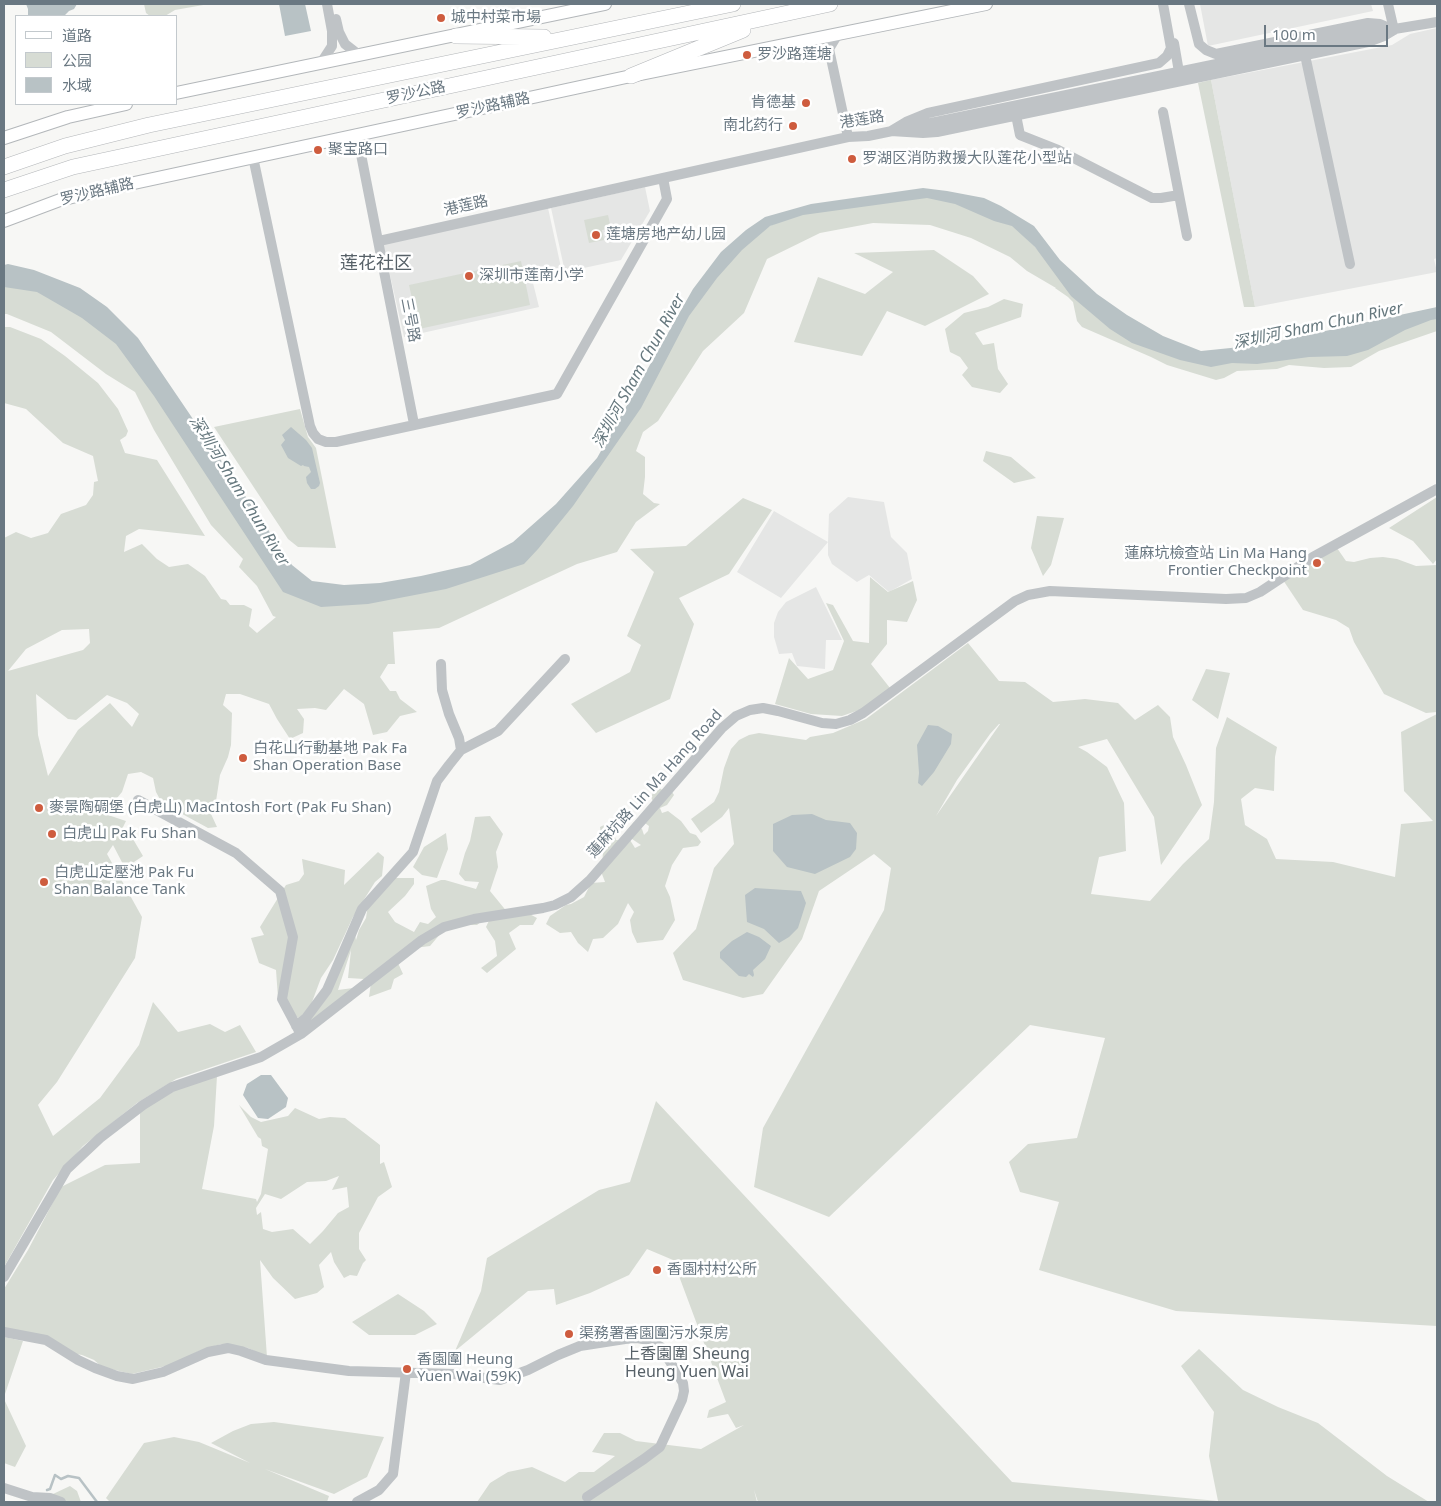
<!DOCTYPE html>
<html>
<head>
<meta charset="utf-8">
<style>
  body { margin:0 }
  #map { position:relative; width:1441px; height:1506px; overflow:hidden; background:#f7f7f5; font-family:"Noto Sans","Noto Sans SC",sans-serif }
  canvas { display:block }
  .frame { position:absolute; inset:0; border:5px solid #6a7882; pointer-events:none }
  .legend { position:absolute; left:15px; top:15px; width:162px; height:90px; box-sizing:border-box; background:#fff; border:1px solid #c3c9cd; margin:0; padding:6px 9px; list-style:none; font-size:15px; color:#6a7882 }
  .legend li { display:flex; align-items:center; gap:10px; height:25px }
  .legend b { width:25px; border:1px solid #c3c9cd }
  .scale { position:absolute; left:1264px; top:25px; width:124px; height:22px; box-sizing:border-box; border:2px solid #6a7882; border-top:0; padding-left:6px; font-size:15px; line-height:18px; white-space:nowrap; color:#6a7882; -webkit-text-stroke:4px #fff; paint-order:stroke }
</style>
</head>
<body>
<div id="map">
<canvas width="1441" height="1506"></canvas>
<div class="frame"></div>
<ul class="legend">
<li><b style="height:6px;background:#fff"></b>道路</li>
<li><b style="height:14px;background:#d7dcd4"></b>公园</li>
<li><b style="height:14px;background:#b8c2c5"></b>水域</li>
</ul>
<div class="scale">100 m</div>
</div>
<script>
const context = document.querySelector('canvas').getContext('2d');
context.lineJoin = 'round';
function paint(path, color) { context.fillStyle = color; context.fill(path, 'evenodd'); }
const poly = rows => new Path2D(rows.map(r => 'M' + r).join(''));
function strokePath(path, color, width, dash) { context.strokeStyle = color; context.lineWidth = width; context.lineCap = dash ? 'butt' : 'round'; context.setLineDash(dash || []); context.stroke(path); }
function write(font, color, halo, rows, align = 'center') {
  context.font = font + ' "Noto Sans","Noto Sans SC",sans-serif'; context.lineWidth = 5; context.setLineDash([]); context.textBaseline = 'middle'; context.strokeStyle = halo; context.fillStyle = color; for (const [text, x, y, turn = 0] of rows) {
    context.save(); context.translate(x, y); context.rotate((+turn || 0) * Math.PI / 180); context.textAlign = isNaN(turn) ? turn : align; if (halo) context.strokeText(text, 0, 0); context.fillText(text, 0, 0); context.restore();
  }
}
const built = poly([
  [1200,4,1371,4,1373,11,1208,46],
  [1437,28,1437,258,1434,259,1437,272,1255,307,1211,80,1392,45,1410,34],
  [645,187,650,211,621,260,565,272,551,208],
  [548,208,562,272,532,279,539,307,404,337,383,244],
  [848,497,884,502,891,537,907,553,912,579,889,592,869,575,857,582,832,564,828,555,828,542,781,598,737,572,774,511,828,542,829,514],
  [816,587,842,640,826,640,825,669,797,666,792,653,779,654,774,637,774,623,778,612,786,602]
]);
const green = poly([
  [144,4,209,4,175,10,165,16,150,16,146,13],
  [1211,80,1255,307,1244,307,1198,83],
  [940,196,1006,217,1073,286,1185,355,1230,357,1437,313,1437,331,1379,351,1351,367,1324,368,1289,365,1277,369,1237,371,1224,378,1216,380,1167,365,1151,357,1082,327,1077,321,1073,302,1068,297,1055,288,1056,288,1027,271,1010,257,971,238,930,225,873,223,820,233,767,259,744,313,703,351,658,421,643,432,636,451,645,457,645,477,643,494,654,503,660,504,636,522,617,552,577,564,439,628,393,632,395,664,388,664,380,677,390,691,396,691,400,699,417,712,400,716,387,732,373,735,364,704,344,689,326,710,315,708,297,709,304,719,303,733,290,739,277,719,269,704,240,694,226,694,223,705,232,713,231,745,228,757,220,775,216,801,211,814,217,827,208,828,162,803,156,792,153,778,141,772,128,774,122,792,112,804,93,810,126,821,120,833,130,834,143,856,125,868,113,845,107,854,142,917,135,958,57,1082,38,1105,53,1136,100,1098,139,1045,153,1002,178,1032,210,1024,225,1032,240,1025,256,1052,176,1079,137,1103,83,1146,53,1180,4,1267,4,538,16,532,31,538,48,533,61,514,86,505,93,495,94,482,98,481,93,456,63,443,26,409,4,403,4,327,10,327,41,339,65,356,98,383,118,409,128,431,126,436,120,440,125,453,157,460,205,536,139,529,126,536,124,552,142,544,157,559,169,567,188,564,205,576,221,599,226,600,230,605,244,605,252,609,249,626,257,633,276,617,273,616,257,586,239,567,243,559,211,525,154,430,135,392,106,374,51,332,7,314,4,314,4,275,42,283,123,336,281,579,329,599,522,555,624,427,700,286,745,237,812,207],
  [89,629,90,643,83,650,8,671,26,649,62,630],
  [36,694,68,719,76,720,107,695,127,703,139,714,132,727,110,703,78,730,48,776,38,735],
  [608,215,611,228,602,230,604,240,589,243,584,220],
  [934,250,973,276,989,294,925,326,887,311,862,356,794,342,818,277,865,294,893,272,854,253],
  [521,261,530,305,419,329,409,285],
  [1004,299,1023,304,1021,317,975,333,983,345,994,343,998,369,1008,384,1000,393,972,387,962,375,968,368,960,357,950,352,945,329,964,313,988,307],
  [300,409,308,437,316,448,336,548,298,547,288,539,214,427],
  [986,451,1011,457,1036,478,1014,483,983,461],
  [1437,497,1437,559,1433,564,1413,541,1389,528],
  [743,498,772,510,729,574,679,598,694,624,670,699,596,733,571,704,630,672,641,645,627,636,654,572,630,549,686,546],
  [1037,516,1064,518,1051,565,1043,576,1031,548],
  [1337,548,1346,561,1354,562,1370,558,1383,557,1397,559,1416,566,1437,565,1437,712,1426,713,1384,694,1354,642,1349,628,1336,620,1303,610,1283,580,1310,564,1314,569,1325,563,1321,557],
  [870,577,888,592,913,581,917,600,907,622,887,620,887,644,871,664,890,688,862,709,842,716,811,714,775,704,789,658,808,679,833,670,844,641,826,603,833,605,853,641,869,643],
  [968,643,999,681,1025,682,1053,702,1085,699,1118,703,1135,720,1158,705,1170,717,1173,737,1186,765,1202,805,1161,865,1154,817,1107,739,1078,747,1087,752,1107,767,1124,803,1126,851,1099,857,1091,894,1150,901,1183,864,1209,839,1214,802,1216,748,1227,717,1277,747,1275,757,1274,791,1255,788,1241,799,1245,825,1267,839,1276,859,1333,862,1395,877,1401,824,1433,821,1404,791,1401,732,1437,714,1437,1326,1176,1311,1039,1270,1059,1202,1020,1192,1009,1162,1028,1144,1077,1138,1105,1038,1030,1025,829,1217,754,1187,763,1128,884,910,891,868,874,854,819,891,802,939,763,994,743,998,683,980,673,953,696,929,714,868,734,844,729,808,722,817,701,833,691,819,714,802,719,792,724,768,731,749,739,740,749,735,759,733,806,740,810,737,833,733,866,719],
  [999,724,1000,724,936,816,957,780,990,734],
  [1206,669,1230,673,1218,719,1192,700],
  [656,786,664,791,669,787,674,795,667,805,660,808,662,813,668,811,681,821,690,833,696,835,701,842,698,846,683,848,672,865,665,886,670,897,675,920,663,940,637,943,632,932,630,920,634,912,628,903,618,924,603,938,593,939,588,952,578,943,571,932,560,933,546,924,550,916,566,905,571,904,584,897,591,883,605,882,602,874,603,849,600,827,610,822,616,840,630,840,635,848,641,845,632,839,627,830,634,822,642,829,644,835,648,831,649,826,639,819,655,806,651,797],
  [490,816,503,834,496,852,498,867,490,891,508,913,524,911,537,918,533,925,520,925,509,933,516,949,487,973,481,968,497,956,495,941,486,927,493,912,477,925,459,925,447,926,430,946,415,948,398,963,403,974,394,979,391,989,369,997,371,983,364,979,348,978,351,950,338,990,353,988,304,1027,355,934,356,940,359,930,366,918,369,898,386,878,414,878,414,884,405,896,388,912,395,922,414,932,420,922,428,924,436,917,431,909,426,886,441,880,445,880,476,889,479,882,465,881,459,874,465,853,470,841,475,817],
  [446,833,448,849,437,878,422,875,413,867,424,847],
  [378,852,384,857,382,876,375,882,353,917,333,960,321,978,309,1010,298,1018,278,998,276,970,259,963,251,938,264,935,260,927,286,885,299,881,304,874,302,859,345,870,344,885],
  [217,1076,214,1126,202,1189,256,1199,257,1202,261,1194,268,1149,262,1146,261,1139,258,1137,239,1105,251,1117,261,1122,288,1116,295,1108,319,1119,330,1117,345,1118,380,1145,380,1164,384,1162,392,1187,378,1197,359,1233,359,1249,366,1260,363,1263,357,1276,350,1275,344,1278,334,1262,331,1252,319,1265,324,1287,317,1293,295,1299,273,1278,260,1260,267,1357,248,1348,221,1344,199,1351,170,1365,132,1374,102,1367,94,1360,82,1355,71,1353,4,1328,4,1289,28,1250,61,1187,105,1165,140,1163,140,1111,176,1090],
  [339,1176,332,1190,347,1187,349,1207,338,1213,323,1231,310,1244,293,1229,272,1232,263,1229,261,1212,257,1215,256,1208,265,1194,281,1199,307,1182,326,1181],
  [656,1101,1012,1482,1218,1501,1209,1456,1214,1412,1181,1366,1199,1349,1243,1390,1278,1407,1318,1423,1387,1476,1429,1502,758,1502,754,1490,757,1502,477,1502,490,1483,508,1472,532,1467,565,1482,579,1472,594,1472,615,1456,592,1452,604,1433,620,1433,636,1441,701,1449,744,1425,736,1428,728,1414,707,1418,709,1410,726,1402,673,1260,647,1249,629,1275,590,1293,556,1305,554,1289,528,1291,455,1351,481,1291,487,1258,599,1190,630,1182],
  [398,1294,424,1311,437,1324,415,1335,369,1335,352,1322],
  [4,1337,23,1341,4,1397],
  [4,1399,26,1446,15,1467,4,1463],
  [274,1422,384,1437,367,1477,334,1494,265,1469,329,1496,327,1502,110,1502,106,1498,144,1443,174,1437,199,1442,250,1463,211,1443,233,1431,251,1424],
  [70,1486,77,1491,81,1502,36,1502]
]);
const water = poly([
  [26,4,77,4,74,9,69,11,64,16,52,15,51,16,28,16,28,9],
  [279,4,305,4,311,31,285,36],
  [923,188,947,191,984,198,1001,206,1034,226,1060,260,1097,294,1127,315,1163,336,1201,351,1260,345,1437,307,1437,319,1431,320,1405,330,1368,350,1347,356,1309,357,1257,364,1232,363,1211,367,1180,360,1132,343,1110,329,1071,296,1035,247,1012,226,994,221,955,204,927,198,803,215,770,226,742,250,717,278,689,316,641,408,573,506,538,549,524,564,446,589,368,604,321,607,283,592,154,396,116,344,82,318,37,292,4,287,4,265,8,264,34,270,80,288,107,307,138,338,292,565,312,581,344,585,380,583,421,576,470,565,513,542,556,504,597,458,693,289,721,252,746,230,765,217,811,204],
  [291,427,306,440,312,448,320,483,319,486,315,489,311,489,307,483,306,477,311,472,309,467,304,466,303,465,301,466,288,458,281,445,285,440,282,435],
  [928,725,938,726,952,734,951,744,934,772,922,786,918,783,919,773,917,745],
  [812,814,826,820,850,823,857,833,856,849,850,857,815,874,787,867,773,851,773,824,792,815],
  [755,888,801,891,806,903,798,928,789,937,779,943,764,929,747,922,745,895],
  [747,932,759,937,771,946,765,959,753,970,754,975,753,977,749,974,746,977,739,976,720,958,720,952,732,941],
  [261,1075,271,1075,288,1098,286,1107,268,1119,258,1118,243,1095,247,1084]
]);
const stream = poly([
  [47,1490,50,1489,55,1475,61,1479,68,1476,79,1478,97,1502]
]);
const minor = poly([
  [1163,4,1171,48,1167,56,1159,63,928,113,906,122,891,131,923,133,937,132,1368,42,1384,36,1394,30,1380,24,1368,23,1216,54,1206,50,1199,44,1189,4],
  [1388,4,1394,30],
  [336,19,339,32,345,44,359,55],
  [838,34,829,49,848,137],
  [1174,43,1179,72],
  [1305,55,1350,264],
  [321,63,332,46,332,31,327,4],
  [1163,112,1187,236],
  [1016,115,1020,135,1058,150,1152,198,1161,198,1179,195],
  [357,134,414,424],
  [253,157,310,426,313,433,318,439,326,442,336,442,557,394,667,199,663,178],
  [379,241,848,137,868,136,1352,36,1437,22],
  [441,664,442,690,449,714,459,738,461,750],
  [138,800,236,853,280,891,293,937,282,999,299,1031],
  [296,1026,306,1018,327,990,362,909,413,852,437,781,449,765,461,750,498,731,565,659],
  [4,1277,67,1169,100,1138,143,1105,172,1087,261,1057,301,1034,422,940,444,927,474,919,543,908,555,905,571,897,590,880,722,728,736,716,750,710,763,708,778,711,822,723,836,724,850,720,863,713,1015,601,1028,595,1050,591,1226,599,1246,598,1260,592,1313,557,1437,489],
  [4,1332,46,1340,78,1360,95,1368,117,1376,133,1379,163,1372,208,1352,228,1348,241,1351,266,1360,349,1371,454,1374,500,1380,528,1370,558,1355,580,1346,625,1339,637,1338,649,1340,661,1347,683,1383,684,1391,682,1400,660,1447,644,1459,587,1497],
  [4,1488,32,1497,50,1498,61,1502],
  [357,1502,379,1490,393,1474,406,1372]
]);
const major = poly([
  [176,93,605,4],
  [4,138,68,117,126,104],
  [4,221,60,200,97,191,631,76,986,4]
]);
const highway = poly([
  [456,36,544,37],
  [631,76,743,30],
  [4,167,65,146,149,125,733,4],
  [4,190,73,167,830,4]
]);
const markers = [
  [441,18,5,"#ce5c3e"],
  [747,55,5,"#ce5c3e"],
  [806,103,5,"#ce5c3e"],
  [793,126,5,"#ce5c3e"],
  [318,150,5,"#ce5c3e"],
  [852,159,5,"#ce5c3e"],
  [596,235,5,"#ce5c3e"],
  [469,276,5,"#ce5c3e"],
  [1317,563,5,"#ce5c3e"],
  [243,758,5,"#ce5c3e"],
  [39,808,5,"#ce5c3e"],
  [52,834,5,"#ce5c3e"],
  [44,882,5,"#ce5c3e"],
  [657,1270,5,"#ce5c3e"],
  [569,1334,5,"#ce5c3e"],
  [407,1369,5,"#ce5c3e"]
];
const poiNames = [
  ["城中村菜市場",451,18],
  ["罗沙路莲塘",757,55],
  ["肯德基",796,103,"right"],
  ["南北药行",783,126,"right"],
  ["聚宝路口",328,150],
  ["罗湖区消防救援大队莲花小型站",862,159],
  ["莲塘房地产幼儿园",606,235],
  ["深圳市莲南小学",479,276],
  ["蓮麻坑檢查站 Lin Ma Hang",1307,554,"right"],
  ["Frontier Checkpoint",1307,571,"right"],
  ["白花山行動基地 Pak Fa",253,749],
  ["Shan Operation Base",253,766],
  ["麥景陶碉堡 (白虎山) MacIntosh Fort (Pak Fu Shan)",49,808],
  ["白虎山 Pak Fu Shan",62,834],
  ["白虎山定壓池 Pak Fu",54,873],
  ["Shan Balance Tank",54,890],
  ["香園村村公所",667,1270],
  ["渠務署香園圍污水泵房",579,1334],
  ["香園圍 Heung",417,1360],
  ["Yuen Wai (59K)",417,1377]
];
const streetNames = [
  ["罗沙公路",416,93,-12],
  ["罗沙路辅路",493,106,-12],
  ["港莲路",862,120,-9],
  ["罗沙路辅路",97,192,-13],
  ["港莲路",466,206,-13],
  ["三号路",410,320,79],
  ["蓮麻坑路 Lin Ma Hang Road",655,784,-48]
];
const waterNames = [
  ["深圳河 Sham Chun River",1318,326,-12],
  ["深圳河 Sham Chun River",639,371,-61],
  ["深圳河 Sham Chun River",239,491,58]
];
const neighbourhoodNames = [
  ["上香園圍 Sheung",687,1354],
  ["Heung Yuen Wai",687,1372]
];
const quarterNames = [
  ["莲花社区",376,264]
];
paint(built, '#e5e6e5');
paint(green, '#d7dcd4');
paint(water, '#b8c2c5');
strokePath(stream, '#b8c2c5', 2.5);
strokePath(major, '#b3b7ba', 14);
strokePath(highway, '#b3b6b9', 16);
strokePath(minor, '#bfc3c6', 10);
strokePath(major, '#fff', 12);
strokePath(highway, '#fff', 15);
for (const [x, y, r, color] of markers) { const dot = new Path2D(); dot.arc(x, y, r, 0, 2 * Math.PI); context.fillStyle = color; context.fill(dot); strokePath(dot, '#fff', 2); }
write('15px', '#6a7882', '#fff', poiNames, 'left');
write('15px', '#6a7882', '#fff', streetNames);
write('italic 16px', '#66787e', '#fff', waterNames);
write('16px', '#576168', '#fff', neighbourhoodNames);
write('18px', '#576168', '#fff', quarterNames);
</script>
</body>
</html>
